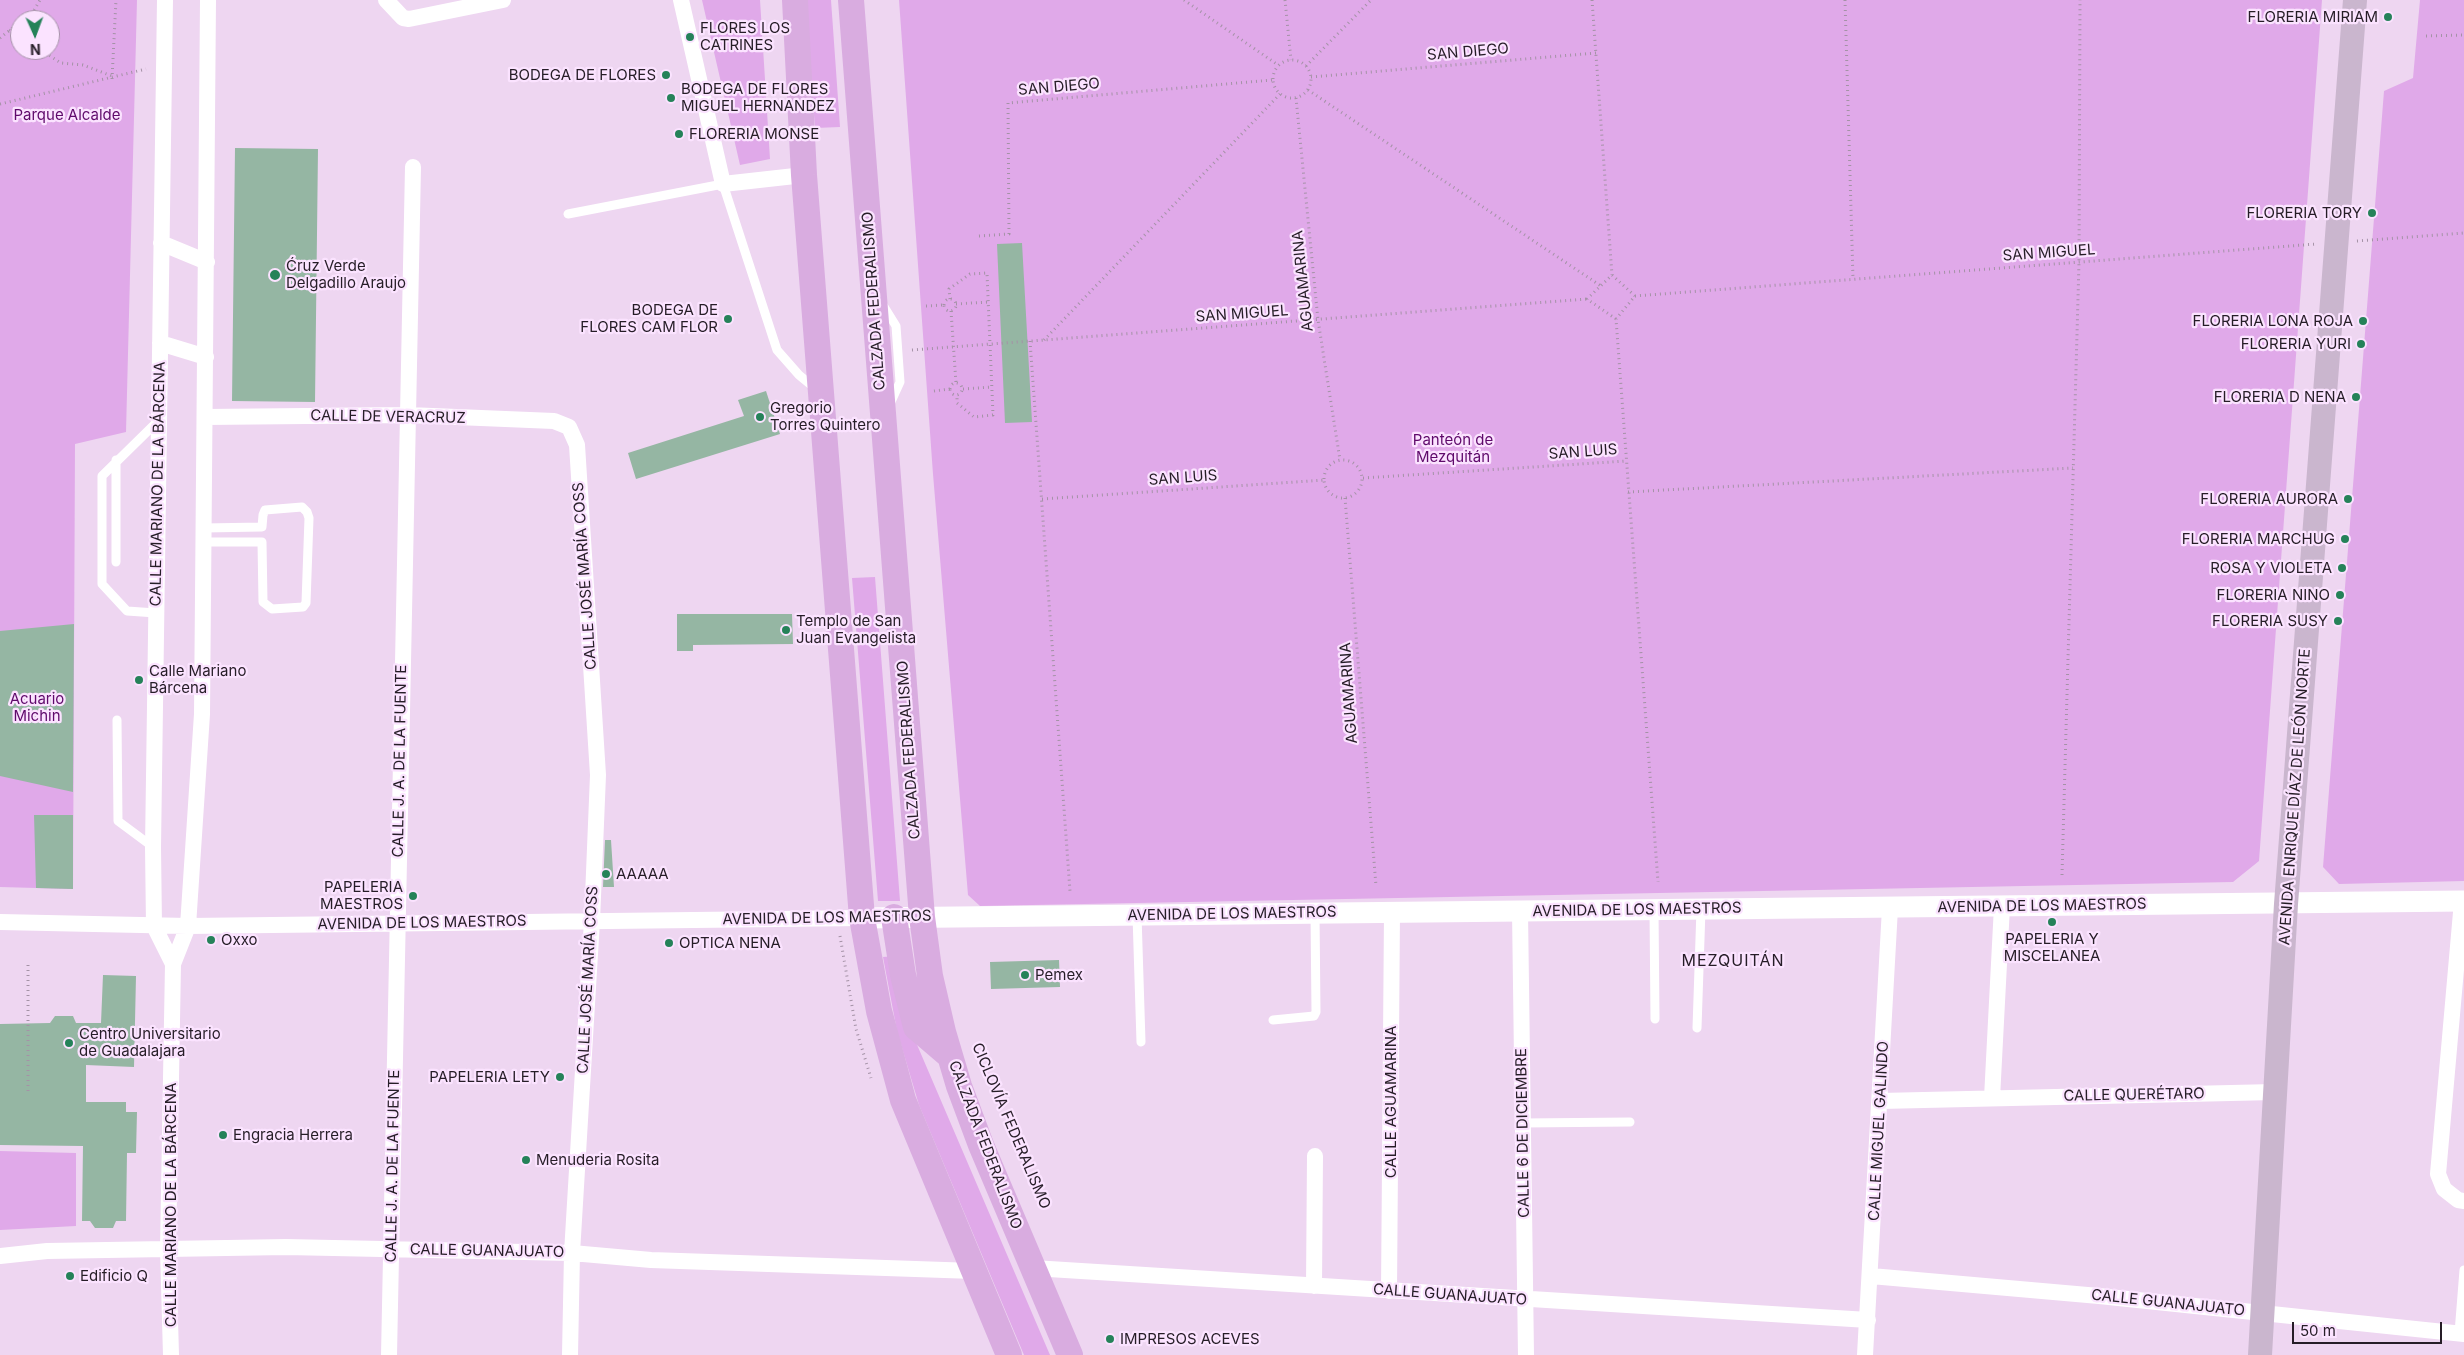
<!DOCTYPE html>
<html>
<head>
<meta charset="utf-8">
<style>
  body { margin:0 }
  #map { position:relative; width:2464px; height:1355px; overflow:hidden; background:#eed6f1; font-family:Inter,sans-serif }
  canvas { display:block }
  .north { position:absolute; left:10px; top:10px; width:50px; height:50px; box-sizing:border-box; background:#fbe3ff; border:1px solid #a694a9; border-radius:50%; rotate:178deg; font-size:14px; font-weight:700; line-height:20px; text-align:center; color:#261d27 }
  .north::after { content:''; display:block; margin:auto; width:18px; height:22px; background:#258259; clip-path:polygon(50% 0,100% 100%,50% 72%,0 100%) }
  .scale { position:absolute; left:2292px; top:1322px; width:150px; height:22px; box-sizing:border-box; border:2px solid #261d27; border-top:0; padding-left:6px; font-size:15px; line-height:18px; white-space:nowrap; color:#261d27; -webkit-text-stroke:4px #fbe3ff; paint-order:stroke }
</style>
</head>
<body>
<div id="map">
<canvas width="2464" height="1355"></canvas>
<div class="north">N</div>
<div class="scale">50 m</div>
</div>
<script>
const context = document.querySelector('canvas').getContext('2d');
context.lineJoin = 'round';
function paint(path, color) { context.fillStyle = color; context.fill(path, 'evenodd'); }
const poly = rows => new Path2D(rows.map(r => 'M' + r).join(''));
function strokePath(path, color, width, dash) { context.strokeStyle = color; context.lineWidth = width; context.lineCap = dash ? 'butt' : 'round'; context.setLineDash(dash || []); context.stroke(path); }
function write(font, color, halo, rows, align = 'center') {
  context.font = font + ' Inter,sans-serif'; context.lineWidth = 4.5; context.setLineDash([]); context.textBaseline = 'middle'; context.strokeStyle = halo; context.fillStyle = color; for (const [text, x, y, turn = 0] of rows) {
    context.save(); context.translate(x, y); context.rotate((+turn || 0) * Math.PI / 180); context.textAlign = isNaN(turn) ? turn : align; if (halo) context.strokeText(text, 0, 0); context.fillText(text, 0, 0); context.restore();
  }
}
const green = poly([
  [0,0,137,0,126,432,75,444,73,889,0,887],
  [20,20,50,20,50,50,20,50],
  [702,0,760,0,770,159,740,165],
  [805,0,831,0,840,127,815,128],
  [899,0,2322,0,2259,861,2233,882,980,906,968,895,933,474],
  [2420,0,2464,0,2464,881,2339,884,2323,867,2384,91,2413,78],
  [875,577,900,901,878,901,852,578],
  [895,956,909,1026,1050,1355,1024,1355,919,1105,897,1031,883,957],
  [0,1151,76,1153,76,1226,0,1230]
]);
const building = poly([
  [235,148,318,149,315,402,232,401],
  [1022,243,1032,422,1005,423,997,244],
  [766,391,780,434,636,479,628,453,744,416,738,400],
  [677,614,792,614,793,644,693,645,693,651,677,651],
  [74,624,73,792,0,776,0,631],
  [34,815,73,815,73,889,36,888],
  [605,840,611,840,614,887,603,887],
  [1059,960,1060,987,991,989,990,962],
  [103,975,136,976,134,1067,86,1065,86,1102,126,1102,126,1112,137,1112,136,1153,127,1153,126,1221,116,1221,113,1228,95,1228,90,1221,82,1221,83,1146,0,1145,0,1024,50,1023,55,1016,73,1016,76,1023,101,1023]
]);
const path = poly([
  [1184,0,1278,65],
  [1285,0,1291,60],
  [1592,0,1612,275],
  [1845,0,1853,279],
  [23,20,33,12,40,0],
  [9,30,20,37],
  [2426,36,2464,35],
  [0,38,20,22],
  [41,50,61,63,83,65,112,76],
  '1273 79a19 19 0 1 1 38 0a19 19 0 1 1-38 0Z',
  [1306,66,1371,0],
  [1311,77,1596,53],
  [112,79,116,0],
  [1308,90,1601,286],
  [1296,98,1318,320,1340,460],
  [0,104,146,69],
  [979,236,1009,234,1008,103,1272,80],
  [2357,241,2464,233],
  [1635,296,2316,244],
  '944 305a6 6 0 1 1 12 0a6 6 0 1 1-12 0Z',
  [950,299,949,289,970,274,987,273,993,415,974,417,957,403,957,396],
  [956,304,988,302],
  [926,306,943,305],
  [951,311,956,383],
  [1616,319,1587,299,1612,275,1635,296,1616,319,1658,882],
  [1044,340,1280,94],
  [1030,341,1070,891],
  [912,350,1587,299],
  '950 389a6 6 0 1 1 12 0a6 6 0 1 1-12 0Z',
  [963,389,992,387],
  [934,391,950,389],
  '1324 479a19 19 0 1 1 38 0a19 19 0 1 1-38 0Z',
  [1363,478,1626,461],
  [1628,492,2073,468],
  [1345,498,1376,886],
  [1042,499,1325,480],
  [2062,875,2079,262,2080,0],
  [840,936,856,1029,871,1078],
  [28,965,28,1092]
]);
const service = poly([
  [568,214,723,184,777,350,799,375,816,389],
  [883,305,896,326,900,382,890,404],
  [204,528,262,527,263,515,265,510,302,507,307,512,309,518,306,603,303,607,272,609,263,602,262,542,204,542],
  [116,562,116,460],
  [156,613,127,611,102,584,102,476,158,421],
  [117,720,118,821,153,847],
  [1654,910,1655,1019],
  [1137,915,1141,1042],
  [1273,1020,1314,1016,1316,1012,1315,913],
  [1697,1028,1701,909],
  [1523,1123,1630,1122],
  [2459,1333,2464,1270]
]);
const minor = poly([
  [165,0,153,847,154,926,173,964],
  [386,0,403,18,409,19,503,0],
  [681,0,723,184,804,175],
  [161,243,207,262],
  [160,343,206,357],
  [205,417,408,415,554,421,569,427,577,445,598,775,592,921,572,1253,570,1355],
  [2462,901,2438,1174,2444,1189,2458,1200,2464,1201],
  [1520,911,1526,1355],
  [0,922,188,926,862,918],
  [1992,1098,2002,906],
  [1880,1101,2275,1092],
  [0,1256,47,1251,286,1247,572,1253,651,1260,974,1271],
  [1033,1268,1868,1320],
  [1871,1276,2099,1296,2464,1334],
  [1314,1286,1315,1156],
  [1389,1291,1392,912],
  [171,1355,168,1249,173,964,188,926,202,714,208,0],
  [389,1355,413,167],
  [1865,1355,1890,908]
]);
const tertiary = poly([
  [862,918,2464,901]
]);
const secondary = poly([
  [2260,1355,2286,904,2355,0]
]);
const primary = poly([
  [795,0,804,175,862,918,879,1011,903,1100,1009,1355],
  [851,0,922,917,930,976,943,1032,959,1086,981,1145,1070,1355],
  [894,917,903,975,916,1027,950,1056]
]);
const markers = [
  [2388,17,5,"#258259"],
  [690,37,5,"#258259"],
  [666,75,5,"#258259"],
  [671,98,5,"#258259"],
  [679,134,5,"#258259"],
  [2372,213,5,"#258259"],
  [275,275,6,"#258259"],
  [728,319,5,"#258259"],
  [2363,321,5,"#258259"],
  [2361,344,5,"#258259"],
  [2356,397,5,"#258259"],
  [760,417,5,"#258259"],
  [2348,499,5,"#258259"],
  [2345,539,5,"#258259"],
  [2342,568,5,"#258259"],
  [2340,595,5,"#258259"],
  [2338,621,5,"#258259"],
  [786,630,5,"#258259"],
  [139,680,5,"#258259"],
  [606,874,5,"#258259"],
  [413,896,5,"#258259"],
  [2052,922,5,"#258259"],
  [211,940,5,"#258259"],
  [669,943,5,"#258259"],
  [1025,975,5,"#258259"],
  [69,1043,5,"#258259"],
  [560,1077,5,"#258259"],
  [223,1135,5,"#258259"],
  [526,1160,5,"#258259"],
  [70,1276,5,"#258259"],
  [1110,1339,5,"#258259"]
];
const poiNames = [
  ["FLORERIA MIRIAM",2378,17,"right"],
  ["FLORES LOS",700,28],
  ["CATRINES",700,45],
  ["BODEGA DE FLORES",656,75,"right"],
  ["BODEGA DE FLORES",681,89],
  ["MIGUEL HERNANDEZ",681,106],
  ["FLORERIA MONSE",689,134],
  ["FLORERIA TORY",2362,213,"right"],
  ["Ćruz Verde",286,266],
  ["Delgadillo Araujo",286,283],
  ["BODEGA DE",718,310,"right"],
  ["FLORES CAM FLOR",718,327,"right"],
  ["FLORERIA LONA ROJA",2353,321,"right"],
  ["FLORERIA YURI",2351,344,"right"],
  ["FLORERIA D NENA",2346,397,"right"],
  ["Gregorio",770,408],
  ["Torres Quintero",770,425],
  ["FLORERIA AURORA",2338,499,"right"],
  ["FLORERIA MARCHUG",2335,539,"right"],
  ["ROSA Y VIOLETA",2332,568,"right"],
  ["FLORERIA NINO",2330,595,"right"],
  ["Templo de San",796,621],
  ["Juan Evangelista",796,638],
  ["FLORERIA SUSY",2328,621,"right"],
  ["Calle Mariano",149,671],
  ["Bárcena",149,688],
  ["AAAAA",616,874],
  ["PAPELERIA",403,887,"right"],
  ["MAESTROS",403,904,"right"],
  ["PAPELERIA Y",2052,939,"center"],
  ["MISCELANEA",2052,956,"center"],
  ["Oxxo",221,940],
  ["OPTICA NENA",679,943],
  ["Pemex",1035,975],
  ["Centro Universitario",79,1034],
  ["de Guadalajara",79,1051],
  ["PAPELERIA LETY",550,1077,"right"],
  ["Engracia Herrera",233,1135],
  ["Menuderia Rosita",536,1160],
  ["Edificio Q",80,1276],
  ["IMPRESOS ACEVES",1120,1339]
];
const streetNames = [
  ["SAN DIEGO",1468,52,-5],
  ["SAN DIEGO",1059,87,-5],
  ["SAN MIGUEL",2049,253,-4],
  ["AGUAMARINA",1303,281,-96],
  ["CALZADA FEDERALISMO",874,301,-94],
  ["SAN MIGUEL",1242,314,-4],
  ["CALLE DE VERACRUZ",388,417,1],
  ["SAN LUIS",1583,452,-4],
  ["SAN LUIS",1183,478,-4],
  ["CALLE MARIANO DE LA BÁRCENA",158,484,-89],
  ["CALLE JOSÉ MARÍA COSS",585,576,-94],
  ["AGUAMARINA",1349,693,-94],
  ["CALZADA FEDERALISMO",909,750,-94],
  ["CALLE J. A. DE LA FUENTE",400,761,-89],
  ["AVENIDA ENRIQUE DÍAZ DE LEÓN NORTE",2295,797,-86],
  ["AVENIDA DE LOS MAESTROS",2042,906,-1],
  ["AVENIDA DE LOS MAESTROS",1637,910,-1],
  ["AVENIDA DE LOS MAESTROS",1232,914,-1],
  ["AVENIDA DE LOS MAESTROS",827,918,-1],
  ["AVENIDA DE LOS MAESTROS",422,923,-1],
  ["CALLE JOSÉ MARÍA COSS",588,980,-87],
  ["CALLE QUERÉTARO",2134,1095,-1],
  ["CALLE AGUAMARINA",1391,1102,-90],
  ["CICLOVÍA FEDERALISMO",1011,1126,67],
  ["CALLE MIGUEL GALINDO",1879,1131,-87],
  ["CALLE 6 DE DICIEMBRE",1523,1133,-91],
  ["CALZADA FEDERALISMO",985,1145,69],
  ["CALLE J. A. DE LA FUENTE",393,1166,-89],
  ["CALLE MARIANO DE LA BÁRCENA",171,1205,-90],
  ["CALLE GUANAJUATO",487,1251,1],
  ["CALLE GUANAJUATO",1450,1295,4],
  ["CALLE GUANAJUATO",2168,1303,6]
];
const parkNames = [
  ["Parque Alcalde",67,115],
  ["Panteón de",1453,440],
  ["Mezquitán",1453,457],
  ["Acuario",37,699],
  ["Michin",37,716]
];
const neighbourhoodNames = [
  ["MEZQUITÁN",1733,961]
];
paint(green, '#e0a9e9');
paint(building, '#95b6a3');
strokePath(path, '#a492a6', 3, [1, 4]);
strokePath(service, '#fff', 9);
strokePath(minor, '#fff', 16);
strokePath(tertiary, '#fff', 21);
strokePath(secondary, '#cab6ce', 24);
strokePath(primary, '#d9ace0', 26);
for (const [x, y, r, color] of markers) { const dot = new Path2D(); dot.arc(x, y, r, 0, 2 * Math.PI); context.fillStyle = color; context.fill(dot); strokePath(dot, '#fbe3ff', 2); }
write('15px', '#261d27', '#fbe3ff', poiNames, 'left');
write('15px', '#261d27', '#fbe3ff', streetNames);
write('15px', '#5f096b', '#fbe3ff', parkNames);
context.letterSpacing = '1px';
write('16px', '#261d27', '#fbe3ff', neighbourhoodNames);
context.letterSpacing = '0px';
</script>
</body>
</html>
